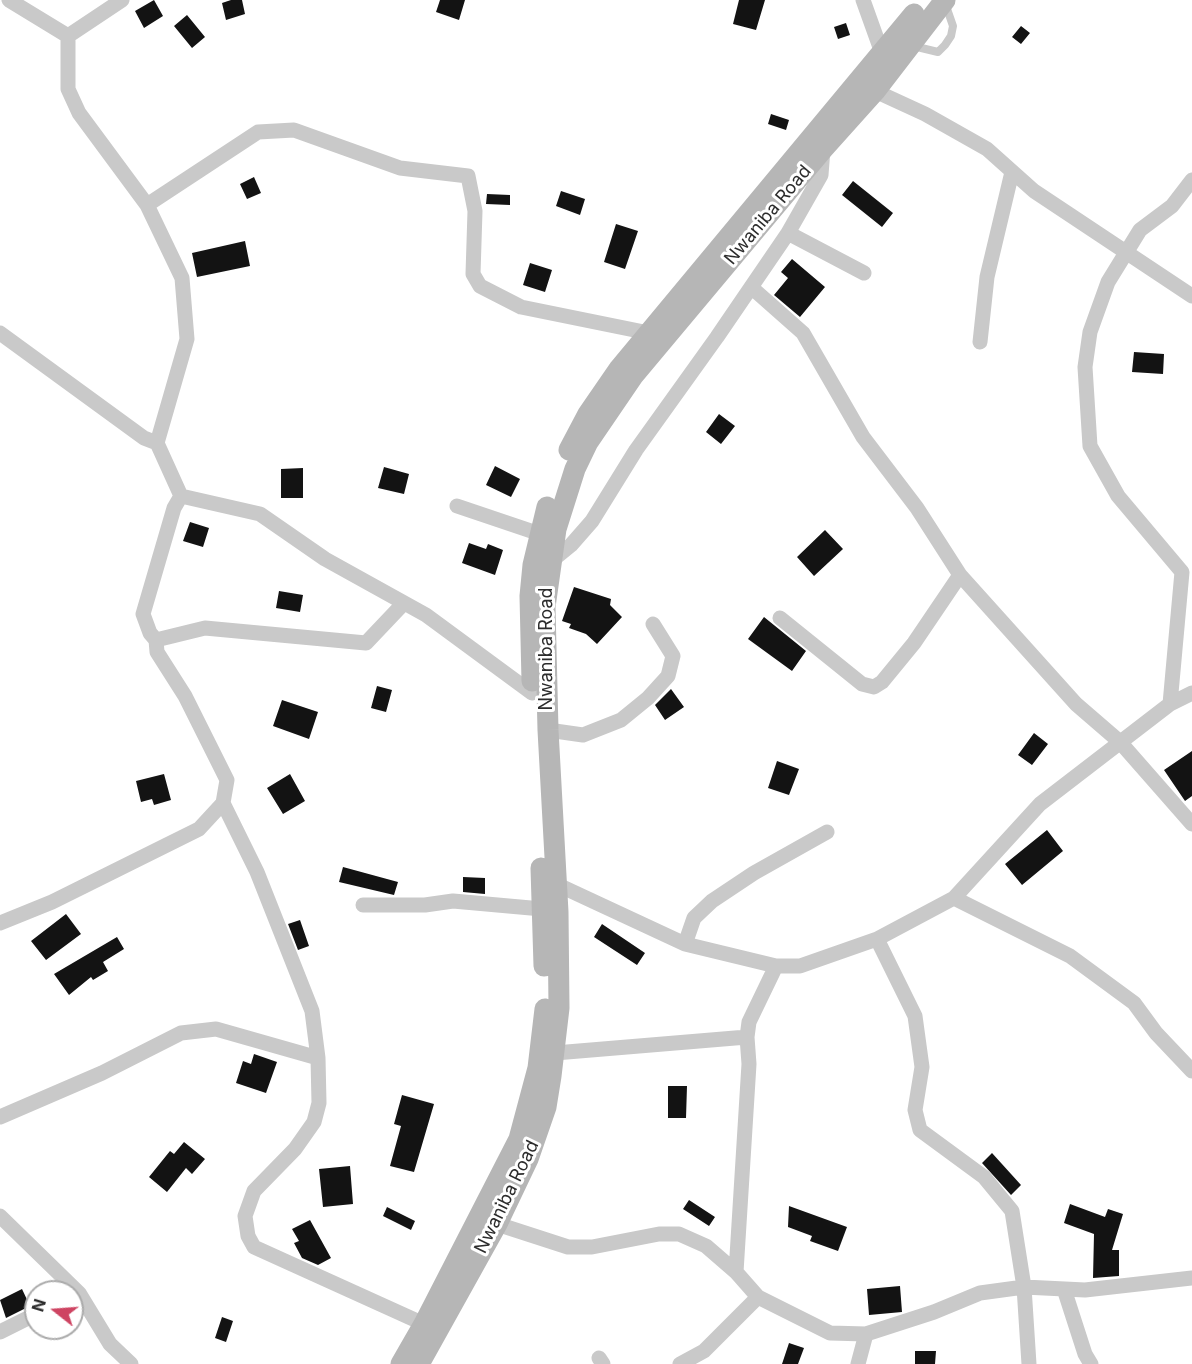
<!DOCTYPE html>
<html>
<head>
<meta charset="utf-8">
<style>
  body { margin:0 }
  #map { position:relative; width:1192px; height:1364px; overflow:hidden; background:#fff; font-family:Inter,sans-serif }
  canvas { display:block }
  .north { position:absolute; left:24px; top:1280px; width:60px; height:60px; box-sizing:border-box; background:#fff; border:2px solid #ababab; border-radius:50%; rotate:287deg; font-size:16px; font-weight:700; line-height:24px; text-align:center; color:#2c2c2c }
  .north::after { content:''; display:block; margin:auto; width:21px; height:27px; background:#ce4462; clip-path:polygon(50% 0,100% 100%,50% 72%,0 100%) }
</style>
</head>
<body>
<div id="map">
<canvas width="1192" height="1364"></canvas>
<div class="north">N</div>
</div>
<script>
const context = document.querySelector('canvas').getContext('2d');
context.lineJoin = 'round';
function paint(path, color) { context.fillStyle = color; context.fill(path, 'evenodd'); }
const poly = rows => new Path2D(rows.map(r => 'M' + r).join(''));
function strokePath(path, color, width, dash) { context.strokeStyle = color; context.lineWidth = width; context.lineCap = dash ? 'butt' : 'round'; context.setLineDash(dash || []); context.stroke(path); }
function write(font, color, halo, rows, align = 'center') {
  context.font = font + ' Inter,sans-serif'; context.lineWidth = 6; context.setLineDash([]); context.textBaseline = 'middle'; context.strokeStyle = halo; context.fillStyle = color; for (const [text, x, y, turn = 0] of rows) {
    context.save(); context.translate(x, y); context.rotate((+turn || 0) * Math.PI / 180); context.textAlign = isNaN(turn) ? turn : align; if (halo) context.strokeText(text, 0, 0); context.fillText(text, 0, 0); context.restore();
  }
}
const building = poly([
  [154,0,163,16,144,28,135,11],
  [231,0,242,0,245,14,226,20,222,3],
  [440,0,465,0,459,20,436,12],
  [739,0,765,0,756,30,733,24],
  [187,15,205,37,192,48,174,26],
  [846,23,850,35,838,39,834,27],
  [1021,26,1030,33,1021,44,1012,37],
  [771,114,789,120,786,130,768,124],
  [254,177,261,193,247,199,240,184],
  [853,181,893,213,882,227,842,195],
  [561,191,585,199,580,215,556,206],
  [487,194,510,195,510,205,486,204],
  [616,224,638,231,625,269,604,262],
  [245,241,250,266,197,277,192,253],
  [792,259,825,287,800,317,774,295,788,278,781,272],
  [530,263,552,270,545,292,523,285],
  [1134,352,1164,354,1163,374,1132,372],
  [719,414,735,426,721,444,706,432],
  [495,466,520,479,511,497,486,485],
  [384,467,409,474,404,494,378,488],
  [303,468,303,498,281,498,281,469],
  [190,522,209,528,203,547,183,541],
  [825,530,843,549,814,576,797,557],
  [469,543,486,549,488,544,503,550,495,575,462,563],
  [574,587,611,599,610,605,622,617,597,644,586,634,569,628,571,624,562,621],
  [279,591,303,595,300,612,276,608],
  [764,617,806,651,792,671,748,639],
  [377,686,392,690,386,712,371,708],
  [671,689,684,707,665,720,655,705],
  [282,700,318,712,309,739,273,726],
  [1034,733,1048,744,1032,765,1018,755],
  [1192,751,1192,796,1185,801,1164,770],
  [777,761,799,769,789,795,768,788],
  [164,774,171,800,154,805,152,799,141,802,136,781],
  [290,774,305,801,283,814,267,788],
  [1047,830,1063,851,1022,885,1005,864],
  [343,867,398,882,394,895,339,882],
  [463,877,485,878,485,894,463,892],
  [66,914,81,934,46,960,31,941],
  [300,920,309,946,298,950,288,924],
  [602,924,645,953,637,965,594,937],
  [117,937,124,949,103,962,108,971,93,980,91,977,69,995,54,974],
  [254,1054,277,1062,266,1093,236,1083,243,1061,251,1064],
  [668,1086,687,1086,686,1118,668,1118],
  [402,1095,434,1104,414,1172,390,1166,401,1126,394,1124],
  [184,1142,205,1159,192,1174,186,1168,167,1192,149,1177,170,1151,174,1154],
  [992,1153,1021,1185,1011,1195,982,1163],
  [350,1166,353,1204,323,1207,319,1169],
  [689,1200,715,1217,709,1226,683,1209],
  [1070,1204,1105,1217,1108,1209,1123,1214,1112,1250,1119,1250,1119,1276,1093,1278,1094,1234,1064,1223],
  [789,1206,847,1227,838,1251,810,1241,812,1236,788,1227],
  [387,1207,415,1221,411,1230,383,1216],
  [310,1220,331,1258,318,1265,302,1258,294,1243,299,1241,292,1229],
  [900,1286,902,1312,869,1315,867,1289],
  [22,1289,30,1306,6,1318,0,1300],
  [222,1317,233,1321,226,1342,215,1338],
  [789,1343,804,1348,798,1364,782,1364],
  [915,1351,936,1351,935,1364,915,1364]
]);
const service = poly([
  [913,46,938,52,945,45,951,36,953,26,945,3]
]);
const minor = poly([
  [9,0,68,36],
  [863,0,882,53],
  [68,36,68,89,79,113,147,205,182,278,187,339,157,443,181,496],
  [68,36,122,0],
  [875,91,925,114,987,149,1034,191,1192,296],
  [147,205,258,132,294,130,400,168,468,176,475,211,473,274,480,286,521,307,649,333],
  [788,233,864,273],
  [751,287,803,333,863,437,917,508,960,575,1076,704,1120,742,1192,824],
  [0,333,144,438,157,443],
  [980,342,987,277,1012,172],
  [181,496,260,514,325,559,426,615,532,693],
  [457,506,540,534],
  [549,563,571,545,592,521,636,450,717,337,788,233,821,175,823,149],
  [780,618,862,684,874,687,882,682,914,643,960,575],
  [156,640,205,628,366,643,403,604],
  [1170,704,1182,572,1118,496,1090,446,1085,367,1090,332,1108,282,1140,230,1172,206,1192,180],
  [548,730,583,735,621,720,648,698,668,676,673,656,653,624],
  [223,803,257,872,312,1011,318,1058,319,1103,314,1122,295,1149,254,1191,245,1216,248,1236,254,1247,424,1324],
  [556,884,685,944,776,966,800,966,877,939,954,898,1040,804,1170,704,1192,693],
  [954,898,1070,956,1134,1003,1156,1033,1192,1071],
  [363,905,425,905,453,901,542,909],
  [0,923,52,902,199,829,223,803,227,780,185,696,157,652,156,640,150,633,143,614,174,508,181,496],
  [877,939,915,1016,922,1067,915,1110,920,1130,984,1177,1012,1211,1024,1287,1029,1364],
  [685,944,694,918,712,901,754,873,827,832],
  [555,1053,747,1037],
  [0,1117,102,1073,181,1033,216,1029,318,1058],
  [0,1216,79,1293,110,1344,131,1364],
  [497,1224,568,1247,592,1247,659,1234,679,1234,706,1246,736,1272,758,1297,830,1333,866,1334,934,1312,980,1293,1024,1287,1085,1290,1192,1278],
  [736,1272,749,1064,747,1037,749,1022,776,966],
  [1064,1289,1085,1354,1091,1364],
  [0,1332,36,1314],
  [599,1358,603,1364],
  [680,1364,704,1351,758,1297],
  [858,1364,866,1334]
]);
const secondary = poly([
  [569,450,588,414,619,369,914,14],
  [532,681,530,596,533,565,547,507],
  [541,868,544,966],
  [401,1364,424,1324,519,1139,538,1068,545,1009],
  [419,1364,497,1224,528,1159,546,1107,551,1076,559,1008,558,912,548,730,545,607,556,529,575,469,588,442,633,376,823,149,875,91,945,0]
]);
const streetNames = [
  ["Nwaniba Road",768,215,-50],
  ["Nwaniba Road",547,649,-90],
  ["Nwaniba Road",507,1197,-64]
];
paint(building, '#131313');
strokePath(service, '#c9c9c9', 8);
strokePath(minor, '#c9c9c9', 15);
strokePath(secondary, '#b6b6b6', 21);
write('18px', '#2c2c2c', '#fff', streetNames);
</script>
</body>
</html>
